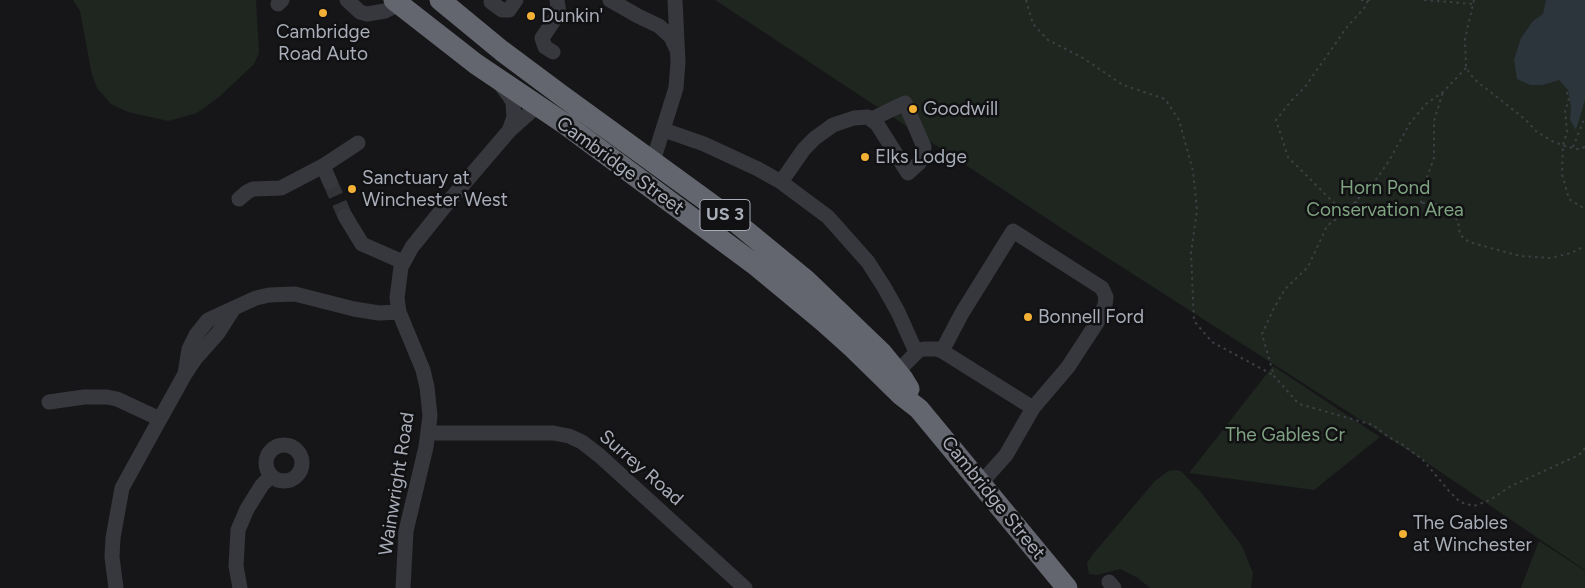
<!DOCTYPE html>
<html>
<head>
<meta charset="utf-8">
<style>
  body { margin:0 }
  canvas { display:block; background:#161618 }
</style>
</head>
<body>
<canvas width="1585" height="588"></canvas>
<script>
const context = document.querySelector('canvas').getContext('2d');
context.lineJoin = 'round';
function paint(path, color) { context.fillStyle = color; context.fill(path, 'evenodd'); }
const poly = rows => new Path2D(rows.map(r => 'M' + r).join(''));
function strokePath(path, color, width, dash) { context.strokeStyle = color; context.lineWidth = width; context.lineCap = dash ? 'butt' : 'round'; context.setLineDash(dash || []); context.stroke(path); }
function write(font, color, halo, rows, align = 'center') {
  context.font = font + ' Figtree,sans-serif'; context.lineWidth = 5; context.setLineDash([]); context.textBaseline = 'middle'; context.strokeStyle = halo; context.fillStyle = color; for (const [text, x, y, turn = 0] of rows) {
    context.save(); context.translate(x, y); context.rotate((+turn || 0) * Math.PI / 180); context.textAlign = isNaN(turn) ? turn : align; if (halo) context.strokeText(text, 0, 0); context.fillText(text, 0, 0); context.restore();
  }
}
const green = poly([
  [73,0,256,0,259,53,254,64,219,97,197,113,168,121,128,112,111,104,97,88,92,75,80,11],
  [715,0,1585,0,1585,570,1423,460,1069,233],
  [1273,366,1380,437,1314,490,1189,473],
  [1174,470,1181,471,1200,491,1242,546,1253,573,1251,588,1150,588,1138,578,1120,569,1097,575,1089,574,1087,563,1093,554,1155,481,1168,471],
  [1539,541,1585,571,1585,588,1521,588]
]);
const water = poly([
  [1546,0,1585,0,1585,100,1576,130,1570,120,1571,107,1568,90,1559,80,1543,85,1530,85,1517,79,1514,60,1521,38,1533,21,1543,14]
]);
const minorTunnel = poly([
  [330,182,345,216]
]);
const path = poly([
  [1026,0,1033,24,1048,40,1083,58,1123,85,1165,99,1179,120,1193,171,1197,210,1191,253,1194,321,1212,342,1273,375],
  [1361,0,1370,0],
  [1424,0,1473,4],
  [1474,0,1465,39,1466,68,1474,79,1526,120,1537,132,1554,142,1568,147,1578,149,1585,147],
  [1466,68,1443,92,1426,104,1410,123,1390,159,1378,177,1367,190,1344,213,1327,226,1308,267,1285,289,1273,310,1262,334,1274,376,1299,404,1373,425,1387,436,1403,445,1423,460,1449,491,1460,502,1474,506,1490,500,1511,486,1579,455,1585,448],
  [1567,92,1569,102,1565,109,1567,132,1563,145,1562,174,1569,199,1585,209],
  [1573,147,1585,117],
  [1355,202,1377,208,1410,212,1421,203,1433,203,1448,208,1458,221,1460,235,1469,242,1520,256,1550,258,1571,253,1585,246],
  [1421,203,1424,185,1434,158,1434,121,1443,92],
  [1344,213,1288,157,1276,120,1292,100,1305,87,1347,27,1365,7,1368,0]
]);
const minor = poly([
  [347,0,360,12,367,14,385,11,399,4],
  [610,0,638,16,659,26,671,37,676,48],
  [491,2,502,10,509,10,516,0],
  [278,4,282,0],
  [553,52,545,47,542,38,559,13,557,0],
  [501,85,510,97,513,103,514,117,509,131],
  [664,130,704,144,758,169,781,182,828,217,868,262,884,287,898,312,916,352],
  [653,161,676,88,678,62,675,0],
  [323,166,330,182],
  [781,182,804,149,815,138,833,125,854,118,868,117,877,124,908,173,919,163,924,147,905,103,872,119],
  [239,199,247,192,253,189,281,188,323,166,358,143],
  [345,216,362,244,403,262],
  [234,308,256,298,269,295,295,294,354,309,379,313,399,312],
  [942,351,962,313,1013,231,1102,288,1106,297,1105,305,1098,321,1068,367,1033,408],
  [897,372,919,350,924,349,937,349,942,351,1033,408,1006,455,980,484],
  [49,402,84,397,107,397,117,399,160,419,122,488,113,538,112,557,116,588],
  [160,419,185,374,189,349,196,335,208,320,234,308,218,333,195,359,185,374],
  [428,433,553,433,569,436,582,442,600,456,745,588],
  '266 463a18 18 0 1 1 36 0a18 18 0 1 1-36 0Z',
  [1109,582,1114,588],
  [240,588,236,566,238,530,247,509,262,485,271,476],
  [403,588,406,531,426,447,430,416,427,387,423,370,399,312,397,298,401,267,412,247,449,201,509,131,537,106]
]);
const highway = poly([
  [394,0,476,64,565,124,754,264,824,322,853,348,901,395,919,409,1067,588],
  [440,0,502,51,561,95,733,220,806,280,881,352,903,379,909,389]
]);
const markers = [
  [323,13,5,"#f2b134"],
  [531,16,5,"#f2b134"],
  [913,109,5,"#f2b134"],
  [865,157,5,"#f2b134"],
  [352,189,5,"#f2b134"],
  [1028,317,5,"#f2b134"],
  [1403,534,5,"#f2b134"]
];
const shields = [
  [725,215,50]
];
const shieldNames = [
  ["US 3",725,215]
];
const poiNames = [
  ["Dunkin'",541,16],
  ["Cambridge",323,32,"center"],
  ["Road Auto",323,54,"center"],
  ["Goodwill",923,109],
  ["Elks Lodge",875,157],
  ["Sanctuary at",362,178],
  ["Winchester West",362,200],
  ["Bonnell Ford",1038,317],
  ["The Gables",1413,523],
  ["at Winchester",1413,545]
];
const streetNames = [
  ["Cambridge Street",620,166,36],
  ["Surrey Road",641,468,41],
  ["Wainwright Road",397,484,-81],
  ["Cambridge Street",993,498,51]
];
const parkNames = [
  ["Horn Pond",1385,188],
  ["Conservation Area",1385,210],
  ["The Gables Cr",1285,435]
];
paint(green, '#1e261f');
paint(water, '#2c353c');
strokePath(minorTunnel, '#333438', 15, [15, 8]);
strokePath(path, '#3d3f44', 2, [2.5, 4]);
strokePath(minor, '#37383d', 15);
strokePath(highway, '#63666e', 21);
for (const [x, y, r, color] of markers) { const dot = new Path2D(); dot.arc(x, y, r, 0, 2 * Math.PI); context.fillStyle = color; context.fill(dot); strokePath(dot, '#111113', 2); }
for (const [x, y, w] of shields) { const box = new Path2D(); box.roundRect(x - w / 2, y - 15.5, w, 31, 4); context.fillStyle = '#111113'; context.fill(box); strokePath(box, '#a8adb8', 1); }
write('bold 18px', '#a8adb8', null, shieldNames);
write('19px', '#a8adb8', '#111113', poiNames, 'left');
write('19px', '#a8adb8', '#111113', streetNames);
write('19px', '#7fa381', '#111113', parkNames);
</script>
</body>
</html>
